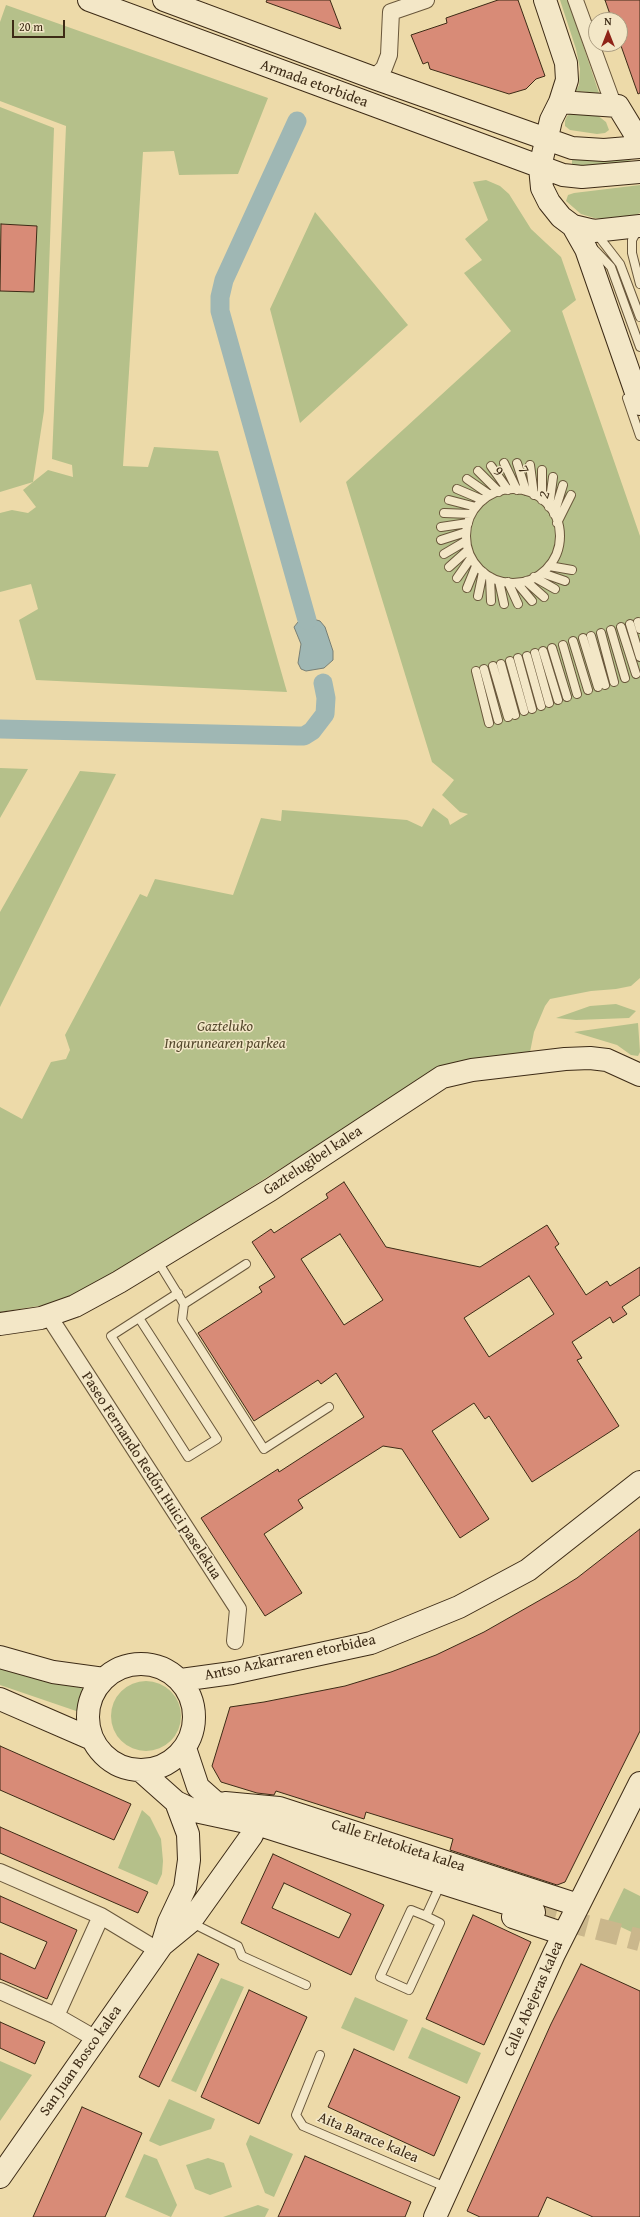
<!DOCTYPE html>
<html>
<head>
<meta charset="utf-8">
<style>
  body { margin:0 }
  #map { position:relative; width:640px; height:2217px; overflow:hidden; background:#eddaa9; font-family:"Gentium Book Plus",serif }
  canvas { display:block }
  .north { position:absolute; left:588px; top:12px; width:40px; height:40px; box-sizing:border-box; background:#f3e7c7; border:1px solid #aa9c80; border-radius:50%; rotate:0deg; font-size:11px; font-weight:700; line-height:16px; text-align:center; color:#3d2b16 }
  .north::after { content:''; display:block; margin:auto; width:14px; height:18px; background:#8f2418; clip-path:polygon(50% 0,100% 100%,50% 72%,0 100%) }
  .scale { position:absolute; left:12px; top:20px; width:53px; height:18px; box-sizing:border-box; border:2px solid #3d2b16; border-top:0; padding-left:5px; font-size:12px; line-height:14px; white-space:nowrap; color:#3d2b16; -webkit-text-stroke:3px #f3e7c7; paint-order:stroke }
</style>
</head>
<body>
<div id="map">
<canvas width="640" height="2217"></canvas>
<div class="north">N</div>
<div class="scale">20 m</div>
</div>
<script>
const context = document.querySelector('canvas').getContext('2d');
context.lineJoin = 'round';
function paint(path, color) { context.fillStyle = color; context.fill(path, 'evenodd'); }
const poly = rows => new Path2D(rows.map(r => 'M' + r).join(''));
function strokePath(path, color, width, dash) { context.strokeStyle = color; context.lineWidth = width; context.lineCap = dash ? 'butt' : 'round'; context.setLineDash(dash || []); context.stroke(path); }
function write(font, color, halo, rows, align = 'center') {
  context.font = font + ' "Gentium Book Plus",serif'; context.lineWidth = 3; context.setLineDash([]); context.textBaseline = 'middle'; context.strokeStyle = halo; context.fillStyle = color; for (const [text, x, y, turn = 0] of rows) {
    context.save(); context.translate(x, y); context.rotate((+turn || 0) * Math.PI / 180); context.textAlign = isNaN(turn) ? turn : align; if (halo) context.strokeText(text, 0, 0); context.fillText(text, 0, 0); context.restore();
  }
}
const green = poly([
  [560,0,568,0,599,93,576,91,579,85,580,69,576,49],
  [6,5,268,98,238,174,179,175,174,151,143,152,123,466,148,467,154,447,218,451,287,692,36,680,19,620,38,609,31,584,0,592,0,513,12,510,28,513,36,507,23,490,33,482,0,492,0,107,54,128,44,411,33,482,48,470,73,477,72,465,52,459,66,126,0,101,0,22],
  [572,113,597,115,606,122,609,130,605,133,597,134,570,130,565,126,565,121,567,116],
  [572,157,630,157,631,160,627,162,581,167,572,166],
  [486,180,500,186,509,194,531,229,561,257,576,300,562,311,640,536,640,978,631,986,616,989,591,991,550,999,545,1006,534,1032,530,1052,439,1069,175,1235,127,1268,87,1289,45,1305,0,1312,0,1107,22,1119,51,1062,66,1059,70,1050,65,1035,140,894,147,897,155,879,233,895,261,818,281,821,282,810,407,820,422,827,433,808,448,819,450,825,468,814,460,812,442,795,454,780,432,762,346,482,511,331,464,273,482,260,465,239,488,220,473,182],
  [640,185,640,213,631,217,613,220,594,218,581,214,566,201,568,195,574,193],
  [315,212,408,325,300,423,270,309],
  [0,768,28,769,0,818],
  [80,771,116,774,0,1007,0,912],
  [616,1004,636,1011,629,1018,576,1020,556,1018,590,1006],
  [638,1023,640,1052,638,1056,631,1055,617,1045,574,1032],
  [0,1667,89,1686,84,1697,82,1713,0,1685],
  '111 1716a35 35 0 1 1 70 0a35 35 0 1 1-70 0Z',
  [142,1810,150,1817,161,1839,163,1861,162,1874,157,1885,118,1868],
  [624,1888,640,1896,640,1936,608,1921],
  [221,1978,244,1987,196,2092,171,2081],
  [355,1997,408,2020,394,2051,341,2028],
  [422,2027,481,2053,467,2084,408,2058],
  [0,2061,32,2075,0,2121],
  [169,2099,215,2119,211,2129,160,2146,149,2141],
  [250,2135,293,2154,274,2197,265,2193,246,2144],
  [144,2154,157,2159,177,2205,171,2217,125,2197],
  [208,2158,224,2163,232,2187,210,2195,195,2189,186,2165],
  [258,2205,269,2209,265,2217,223,2217]
]);
const water = poly([
  [313,619,320,621,325,627,333,651,333,660,324,668,306,671,301,669,298,663,301,644,294,627,298,622,313,619]
]);
const canal = poly([
  [297,121,224,280,220,297,220,311,307,620],
  [0,729,298,736,304,736,312,731,325,714,326,698,323,683]
]);
const building = poly([
  [267,0,330,0,341,29,266,2,267,0],
  [498,0,518,0,545,76,536,79,526,89,509,94,430,69,428,62,423,64,411,35,447,23,446,18,498,0],
  [605,0,640,0,640,93,638,94,620,43,620,20,612,20,605,0],
  [1,224,37,226,34,292,0,291,1,224],
  [344,1182,386,1247,480,1267,547,1225,559,1244,555,1247,586,1295,607,1281,610,1286,640,1267,640,1295,622,1307,627,1314,613,1323,610,1317,572,1342,582,1358,577,1360,619,1426,532,1482,489,1416,485,1419,474,1403,432,1431,489,1519,460,1538,402,1449,383,1446,298,1500,303,1508,264,1534,302,1593,265,1616,201,1518,278,1469,279,1472,364,1417,336,1373,321,1384,318,1380,254,1421,198,1333,262,1292,259,1287,275,1277,252,1242,271,1229,274,1233,328,1198,326,1194,344,1182],
  [340,1234,383,1300,344,1325,301,1259,340,1234],
  [529,1276,554,1314,489,1357,464,1318,529,1276],
  [640,1529,640,1731,565,1882,557,1885,450,1850,453,1839,366,1812,364,1819,276,1791,274,1795,257,1793,221,1782,212,1766,230,1707,264,1702,345,1686,391,1672,436,1655,484,1632,556,1591,577,1578,640,1529],
  [0,1746,131,1804,114,1840,0,1790,0,1746],
  [0,1827,148,1892,138,1913,0,1853,0,1827],
  [273,1854,384,1905,351,1975,241,1923,273,1854],
  [284,1883,351,1914,339,1938,272,1908,284,1883],
  [0,1896,77,1930,47,1999,0,1979,0,1953,35,1969,47,1942,0,1922,0,1896],
  [473,1915,531,1942,484,2045,426,2019,473,1915],
  [198,1954,219,1964,159,2087,139,2077,198,1954],
  [581,1964,640,1991,640,2217,593,2217,547,2197,538,2217,480,2217,467,2211,551,2024,581,1964],
  [249,1990,307,2017,259,2124,201,2097,249,1990],
  [0,2022,45,2042,35,2064,0,2048,0,2022],
  [354,2049,460,2097,434,2156,328,2107,354,2049],
  [82,2107,142,2133,105,2217,33,2217,82,2107],
  [305,2156,411,2202,405,2217,278,2217,305,2156]
]);
const secondaryTunnel = poly([
  [534,1912,640,1940]
]);
const lane = poly([
  [572,0,605,92,614,102],
  [579,0,616,101],
  [638,229,632,240,632,253,640,284],
  [596,233,620,264,640,317],
  [591,246,611,267,640,347],
  [627,398,640,436],
  [504,463,517,490],
  [517,463,526,491],
  [530,465,534,495],
  [491,466,508,490],
  [542,470,542,500],
  [478,471,499,492],
  [467,479,490,495],
  [457,489,483,500],
  '466 536a47 47 0 1 1 94 0a47 47 0 1 1-94 0Z',
  [449,500,476,507],
  [549,507,553,477],
  [444,513,471,514],
  [554,514,563,485],
  [557,523,571,495],
  [441,527,468,523],
  [441,540,466,532],
  [444,554,466,541],
  [549,566,572,570],
  [449,567,468,550],
  [542,573,565,581],
  [490,577,491,601],
  [534,577,555,589],
  [457,578,471,558],
  [499,581,504,604],
  [526,581,544,597],
  [508,582,518,604],
  [517,583,532,601],
  [467,588,476,566],
  [478,596,483,572],
  [638,622,640,629],
  [630,624,640,657],
  [621,627,636,674],
  [611,630,625,678],
  [601,633,614,682],
  [591,636,605,685],
  [583,638,598,687],
  [573,641,588,690],
  [563,645,577,694],
  [552,648,567,697],
  [543,651,558,700],
  [535,653,549,703],
  [527,656,541,706],
  [518,658,532,709],
  [510,661,524,711],
  [501,664,515,715],
  [493,666,508,717],
  [484,669,498,720],
  [476,671,489,723],
  [157,1260,184,1304,246,1264],
  [184,1304,182,1320,264,1449,329,1407],
  [139,1318,217,1439,188,1457,111,1336,139,1318,178,1293],
  [426,1916,411,1910,380,1977,409,1990,440,1923,426,1916,437,1892],
  [190,1922,238,1946,242,1956,306,1985],
  [320,2055,296,2115,303,2126,448,2188]
]);
const street = poly([
  [374,78,384,68,389,55,391,12,426,0],
  [48,1315,238,1609,235,1641],
  [0,1872,101,1916,159,1951],
  [0,1991,56,2016,96,2039],
  [56,2016,101,1916]
]);
const secondary = poly([
  [89,0,563,175,582,177,640,172],
  [164,0,374,78,572,148,604,150,640,147],
  [545,0,566,63,567,80,560,102,551,120,540,167,542,188,549,202,561,217,573,226,594,231,640,226],
  [560,102,618,106,640,142],
  [573,226,586,249,640,404],
  [0,1324,41,1318,75,1306,119,1282,270,1190,442,1077,472,1070,565,1059,590,1058,607,1060,640,1075],
  [0,1657,53,1672,104,1679],
  '88 1717a53 53 0 1 1 106 0a53 53 0 1 1-106 0Z',
  [181,1680,232,1673,371,1643,459,1607,528,1570,640,1482],
  [0,1699,92,1739],
  [185,1748,198,1787,215,1802,240,1810],
  [140,1770,176,1802,195,1811,260,1825,534,1912],
  [225,1803,279,1808,578,1905],
  [513,1917,564,1934],
  [162,1945,190,1922,252,1835],
  [0,2177,162,1945,169,1922,185,1888,189,1860,188,1834,176,1802],
  [435,2217,554,1954,640,1783]
]);
const streetNames = [
  ["Armada etorbidea",314,84,20],
  ["7",523,470,63],
  ["9",498,472,45],
  ["2",545,495,-72],
  ["Gaztelugibel kalea",313,1161,-33],
  ["Paseo Fernando Redón Huici paselekua",151,1476,57],
  ["Antso Azkarraren etorbidea",290,1658,-12],
  ["Calle Erletokieta kalea",398,1846,18],
  ["Calle Abejeras kalea",534,1999,-66],
  ["San Juan Bosco kalea",81,2061,-55],
  ["Aita Barace kalea",368,2138,23]
];
const parkNames = [
  ["Gazteluko",225,1027],
  ["Ingurunearen parkea",225,1044]
];
paint(green, '#b5c08a');
paint(water, '#9fb7b4');
strokePath(water, '#787f75', 1);
strokePath(canal, '#9fb7b4', 19);
paint(building, '#d88b77');
strokePath(building, '#3d2b16', 1);
strokePath(secondaryTunnel, '#cab78c', 22, [22, 11]);
strokePath(lane, '#69573b', 10);
strokePath(street, '#69573b', 18);
strokePath(secondary, '#3d2b16', 24);
strokePath(lane, '#f3e7c7', 8);
strokePath(street, '#f3e7c7', 16);
strokePath(secondary, '#f3e7c7', 22);
write('15px', '#3d2b16', '#f3e7c7', streetNames);
write('italic 15px', '#55492d', '#f3e7c7', parkNames);
</script>
</body>
</html>
